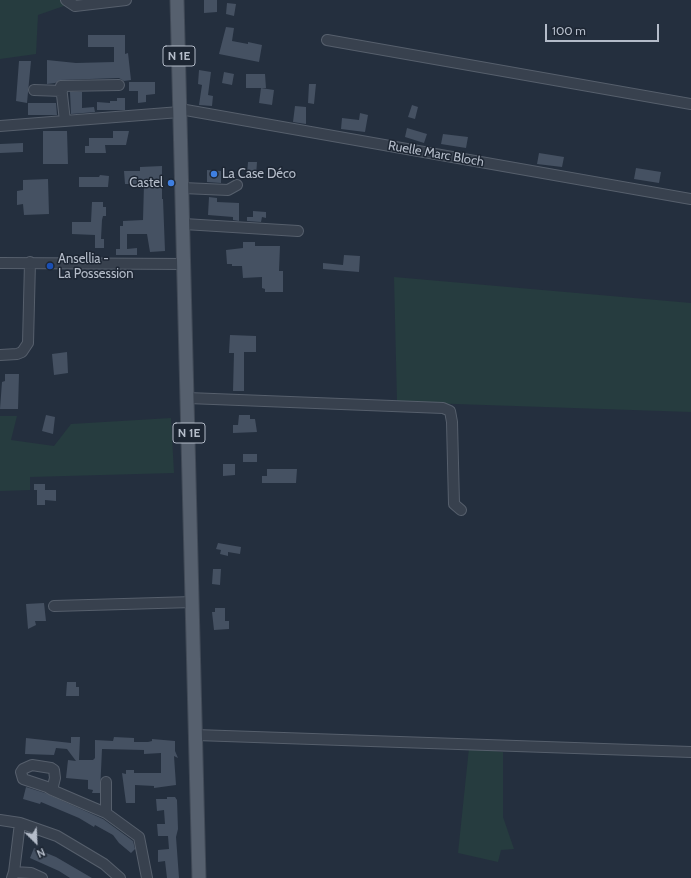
<!DOCTYPE html>
<html>
<head>
<meta charset="utf-8">
<style>
  body { margin:0 }
  #map { position:relative; width:691px; height:878px; overflow:hidden; background:#242f3e; font-family:Cabin,sans-serif }
  canvas { display:block }
  .north { position:absolute; left:16px; top:822px; width:40px; height:40px; -webkit-text-stroke:3px #1d2633; paint-order:stroke; rotate:156deg; font-size:11px; font-weight:700; line-height:16px; text-align:center; color:#b4bcc9 }
  .north::after { content:''; display:block; margin:auto; width:14px; height:18px; background:#b4bcc9; clip-path:polygon(50% 0,100% 100%,50% 72%,0 100%) }
  .scale { position:absolute; left:545px; top:24px; width:114px; height:18px; box-sizing:border-box; border:2px solid #b4bcc9; border-top:0; padding-left:5px; font-size:12px; line-height:14px; white-space:nowrap; color:#b4bcc9; -webkit-text-stroke:3px #1d2633; paint-order:stroke }
</style>
</head>
<body>
<div id="map">
<canvas width="691" height="878"></canvas>
<div class="north">N</div>
<div class="scale">100 m</div>
</div>
<script>
const context = document.querySelector('canvas').getContext('2d');
context.lineJoin = 'round';
function paint(path, color) { context.fillStyle = color; context.fill(path, 'evenodd'); }
const poly = rows => new Path2D(rows.map(r => 'M' + r).join(''));
function strokePath(path, color, width, dash) { context.strokeStyle = color; context.lineWidth = width; context.lineCap = dash ? 'butt' : 'round'; context.setLineDash(dash || []); context.stroke(path); }
function write(font, color, halo, rows, align = 'center') {
  context.font = font + ' Cabin,sans-serif'; context.lineWidth = 3; context.setLineDash([]); context.textBaseline = 'middle'; context.strokeStyle = halo; context.fillStyle = color; for (const [text, x, y, turn = 0] of rows) {
    context.save(); context.translate(x, y); context.rotate((+turn || 0) * Math.PI / 180); context.textAlign = isNaN(turn) ? turn : align; if (halo) context.strokeText(text, 0, 0); context.fillText(text, 0, 0); context.restore();
  }
}
const green = poly([
  [0,0,81,0,38,15,36,54,0,59],
  [394,277,691,303,691,412,397,402],
  [0,416,17,416,11,440,54,446,71,424,171,418,174,473,30,477,30,490,0,491],
  [469,748,503,752,503,817,514,849,501,850,498,862,458,853]
]);
const building = poly([
  [204,0,217,0,217,12,204,13],
  [227,3,236,4,234,16,226,14],
  [226,27,234,28,232,41,248,44,248,42,262,45,259,62,219,54],
  [88,35,125,35,125,54,128,53,131,80,124,81,119,78,61,80,55,83,47,84,47,60,76,63,114,62,114,47,88,47],
  [19,61,31,61,27,103,16,101],
  [199,70,211,72,208,95,213,96,212,106,199,105,202,85,198,84],
  [224,72,234,74,232,85,222,83],
  [246,74,265,74,266,88,246,88],
  [129,82,155,82,155,94,146,95,146,102,138,103,138,91,129,91],
  [309,84,316,84,314,104,308,103],
  [261,88,274,90,272,105,259,103],
  [70,92,82,92,82,108,94,107,95,112,71,114],
  [117,98,125,98,125,110,97,110,97,102,110,103,110,101,117,101],
  [28,103,56,103,57,115,28,115],
  [412,105,418,107,415,119,408,117],
  [295,106,306,107,306,124,293,122],
  [360,113,368,115,365,132,341,129,342,118,359,120],
  [407,128,427,134,424,143,405,137],
  [43,131,67,131,68,164,43,164],
  [113,131,129,131,126,145,105,145,106,153,85,153,85,146,89,146,89,138,113,138],
  [443,134,468,137,466,148,441,144],
  [23,143,23,152,0,153,0,144],
  [539,153,564,157,562,167,537,164],
  [248,162,257,162,256,176,247,175],
  [162,166,162,199,163,199,165,251,150,252,147,234,127,234,127,249,137,248,137,255,116,255,116,249,120,249,120,226,123,226,123,221,143,220,144,184,125,184,124,171,140,171,140,167],
  [636,168,661,172,659,183,634,179],
  [207,170,221,171,221,183,207,182],
  [100,175,109,176,108,187,79,187,79,177,99,177],
  [48,179,49,214,24,215,23,204,17,205,17,191,23,190,23,180],
  [209,197,217,198,217,202,239,203,239,221,233,220,233,217,208,215],
  [92,202,103,202,103,207,106,207,106,216,103,216,102,220,101,239,104,239,104,248,95,248,95,235,72,234,72,222,91,222],
  [253,211,266,212,266,218,262,217,261,222,247,221,247,217,253,217],
  [243,242,255,242,255,246,280,246,279,271,283,271,283,292,265,292,265,289,262,288,262,277,243,278,242,266,232,266,232,264,227,264,226,250,243,248],
  [344,255,360,256,359,272,323,269,323,263,343,265],
  [230,335,256,336,256,352,244,352,244,391,233,391,234,353,229,353],
  [67,352,68,373,54,375,52,354],
  [5,374,19,374,18,409,0,409,2,382,5,381],
  [46,415,55,417,53,434,42,431],
  [239,415,250,415,250,419,255,419,257,432,233,433,233,425,238,425],
  [243,454,257,454,257,462,243,462],
  [223,464,235,464,235,475,223,476],
  [267,469,297,469,296,483,262,483,262,476,267,476],
  [34,484,45,484,45,490,56,490,56,501,45,500,45,505,37,505,37,490,34,490],
  [218,543,241,547,240,554,228,552,228,556,220,554,221,550,216,549],
  [213,569,221,569,220,585,212,584],
  [44,603,46,621,35,621,36,625,28,629,26,604],
  [215,608,225,608,225,621,229,621,229,629,214,630,212,612,215,612],
  [67,682,76,682,76,687,79,687,79,696,66,696],
  [71,737,80,737,79,760,93,760,95,758,95,740,113,741,114,737,134,738,134,742,148,742,152,741,152,739,175,741,175,751,178,758,174,756,176,785,154,788,154,786,135,785,135,803,126,803,122,773,126,774,126,770,134,770,134,773,161,773,161,753,144,754,144,750,102,749,100,793,92,793,93,790,88,789,88,780,66,778,68,760,76,761,67,749,56,748,54,755,25,754,26,738,71,743],
  [26,787,45,793,103,819,133,841,135,849,131,853,119,843,113,835,95,825,94,827,79,818,41,802,40,804,23,799],
  [167,797,175,797,177,800,178,829,176,837,179,878,167,878,165,861,158,862,158,850,169,849,168,836,158,836,157,824,165,824,164,810,157,811,156,799,167,799],
  [34,848,56,857,92,878,70,878,59,871,30,858]
]);
const minor = poly([
  [66,0,75,6,126,0],
  [327,40,691,104],
  [34,90,62,91],
  [180,109,691,199],
  [65,121,61,86,119,85],
  [0,126,180,112],
  [183,188,228,190,237,185],
  [184,224,298,231],
  [0,263,185,264],
  [0,355,17,354,22,352,28,343,30,262],
  [188,398,443,408,450,411,452,422,454,504,461,510],
  [54,606,193,602],
  [196,735,691,752],
  [52,790,55,778,54,770,51,768,32,765,23,769,21,772,23,779,47,787,52,790,87,805,106,813,139,837,147,878],
  [106,813,106,782],
  [0,820,20,823,57,836,104,864,120,878],
  [14,872,31,873,42,878],
  [12,878,14,872,20,823]
]);
const major = poly([
  [177,0,199,878]
]);
const markers = [
  [214,174,4,"#3f7fe0"],
  [171,183,4,"#3f7fe0"],
  [50,266,4,"#1a4fb4"]
];
const shields = [
  [179,56,32],
  [189,433,32]
];
const shieldNames = [
  ["N 1E",179,56],
  ["N 1E",189,433]
];
const streetNames = [
  ["Ruelle Marc Bloch",436,154,10]
];
const poiNames = [
  ["La Case Déco",222,174],
  ["Castel",163,183,"right"],
  ["Ansellia -",58,259],
  ["La Possession",58,274]
];
paint(green, '#263c3f');
paint(building, '#455162');
strokePath(minor, '#565f6c', 12);
strokePath(major, '#414a57', 15);
strokePath(minor, '#38414e', 10);
strokePath(major, '#56606e', 13);
for (const [x, y, r, color] of markers) { const dot = new Path2D(); dot.arc(x, y, r, 0, 2 * Math.PI); context.fillStyle = color; context.fill(dot); strokePath(dot, '#1d2633', 1.5); }
for (const [x, y, w] of shields) { const box = new Path2D(); box.roundRect(x - w / 2, y - 10, w, 20, 3); context.fillStyle = '#1d2633'; context.fill(box); strokePath(box, '#b4bcc9', 1); }
write('bold 12px', '#b4bcc9', null, shieldNames);
write('13px', '#b4bcc9', '#1d2633', streetNames);
write('13px', '#b4bcc9', '#1d2633', poiNames, 'left');
</script>
</body>
</html>
